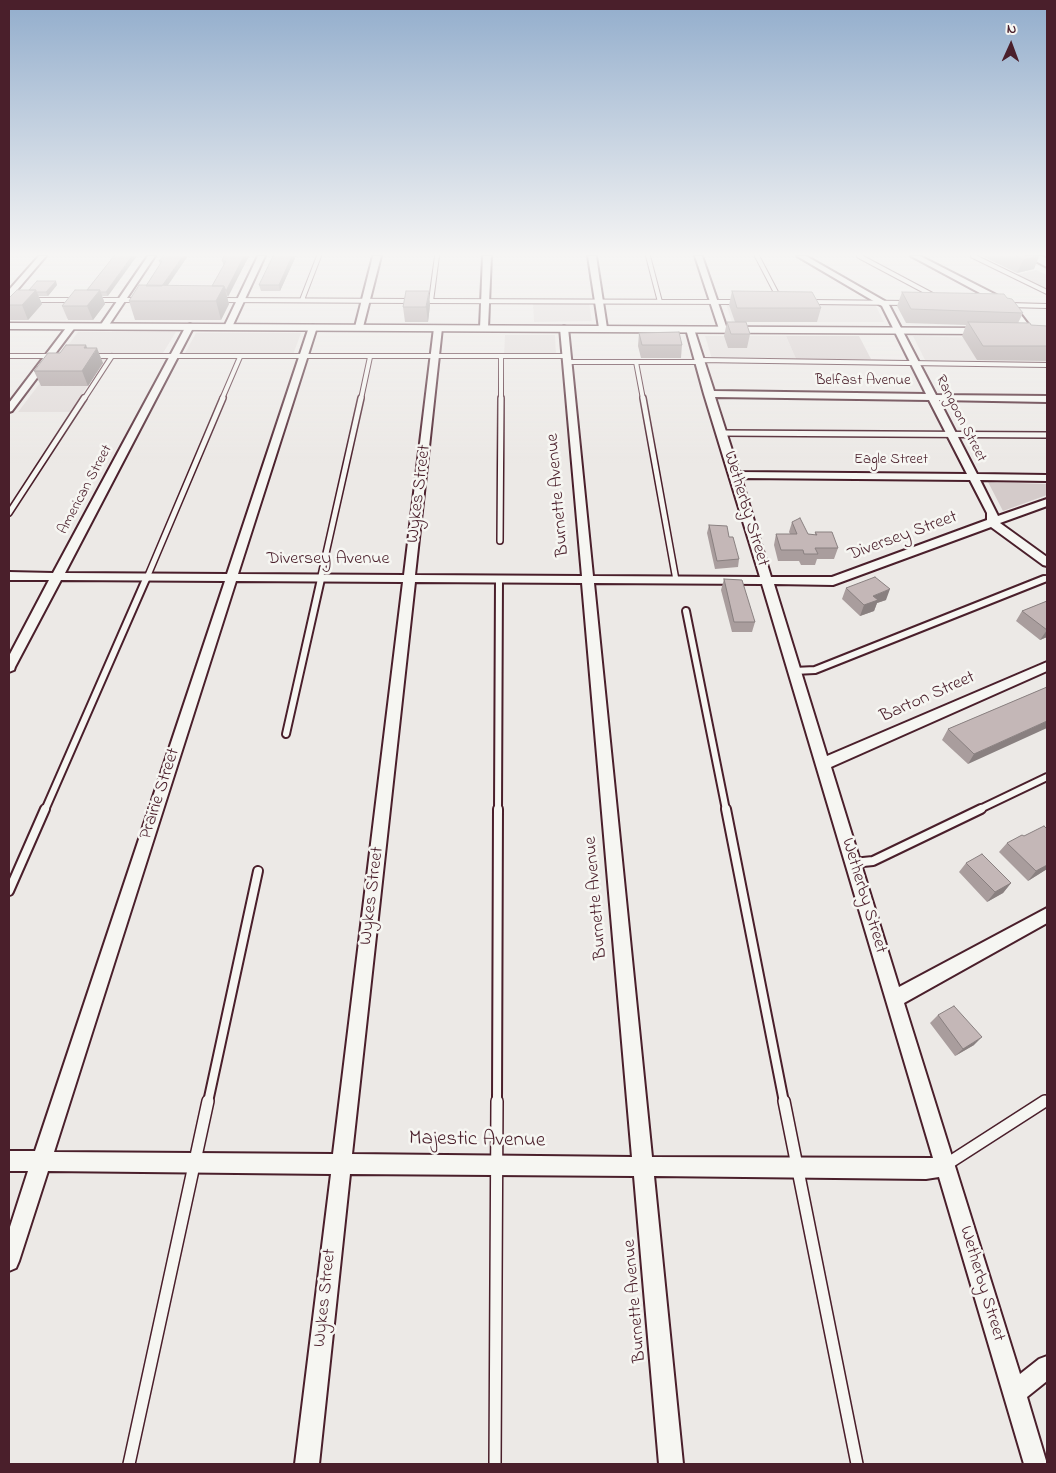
<!DOCTYPE html>
<html>
<head>
<meta charset="utf-8">
<style>
  body { margin:0 }
  #map { position:relative; width:1056px; height:1473px; overflow:hidden; background:#ece9e6; font-family:"Indie Flower",sans-serif }
  canvas { display:block }
  .frame { position:absolute; inset:0; border:10px solid #4a1f2b; pointer-events:none }
  .north { position:absolute; left:986px; top:20px; width:50px; height:50px; -webkit-text-stroke:4px #f6f6f2; paint-order:stroke; rotate:2deg; font-size:14px; font-weight:700; line-height:20px; text-align:center; color:#4a1f2b }
  .north::after { content:''; display:block; margin:auto; width:18px; height:22px; background:#4a1f2b; clip-path:polygon(50% 0,100% 100%,50% 72%,0 100%) }
</style>
</head>
<body>
<div id="map">
<canvas width="1056" height="1473"></canvas>
<div class="frame"></div>
<div class="north">N</div>
</div>
<script>
const context = document.querySelector('canvas').getContext('2d');
context.lineJoin = 'round';
function paint(path, color) { context.fillStyle = color; context.fill(path, 'evenodd'); }
const poly = rows => new Path2D(rows.map(r => 'M' + r).join(''));
function strokePath(path, color, width, dash) { context.strokeStyle = color; context.lineWidth = width; context.lineCap = dash ? 'butt' : 'round'; context.setLineDash(dash || []); context.stroke(path); }
function write(font, color, halo, rows, align = 'center') {
  context.font = font + ' "Indie Flower",sans-serif'; context.lineWidth = 5; context.setLineDash([]); context.textBaseline = 'middle'; context.strokeStyle = halo; context.fillStyle = color; for (const [text, x, y, turn = 0] of rows) {
    context.save(); context.translate(x, y); context.rotate((+turn || 0) * Math.PI / 180); context.textAlign = isNaN(turn) ? turn : align; if (halo) context.strokeText(text, 0, 0); context.fillText(text, 0, 0); context.restore();
  }
}
const built = poly([
  [16,302,80,302,66,320,9,320,9,310],
  [589,303,592,321,534,322,533,304],
  [726,304,875,304,884,322,732,322],
  [78,332,176,332,163,353,62,353],
  [196,333,301,333,293,355,184,355],
  [505,335,555,335,556,355,504,355],
  [705,336,786,336,796,359,712,359],
  [913,336,1047,340,1047,362,925,360],
  [59,358,106,358,70,412,18,412]
]);
const green = poly([
  [1036,270,1047,275,1047,291,1015,275],
  [786,336,859,336,871,359,796,359],
  [988,482,1047,484,1047,495,1003,511]
]);
const serviceFar4 = poly([
  [648,256,660,302],
  [757,256,780,300],
  [859,256,936,297],
  [973,256,1047,292],
  [33,300,74,300],
  [95,300,137,300],
  [220,300,412,301],
  [302,300,319,256],
  [423,301,737,302],
  [431,301,437,256],
  [810,302,907,303],
  [1008,305,1047,306],
  [9,356,53,356],
  [92,356,567,356],
  [699,360,1047,365],
  [567,362,700,362],
  [636,362,643,399],
  [84,399,112,356],
  [222,399,240,357],
  [361,399,370,357],
  [501,399,501,356]
]);
const serviceFar3 = poly([
  [643,398,676,580],
  [721,433,1047,435],
  [9,513,84,398],
  [500,541,501,398],
  [146,580,223,398],
  [320,580,361,398],
  [1041,580,1047,578]
]);
const serviceFar2 = poly([
  [686,611,726,810],
  [794,671,815,670,1044,579],
  [286,734,321,579],
  [45,810,146,579],
  [498,810,499,579],
  [978,810,1047,777]
]);
const serviceFar1 = poly([
  [726,809,784,1102],
  [853,863,873,861,981,809],
  [9,891,45,809],
  [208,1102,258,871],
  [497,1102,498,809],
  [1043,1102,1047,1100]
]);
const service = poly([
  [784,1101,857,1464],
  [947,1164,1045,1101],
  [129,1464,208,1101],
  [495,1464,497,1101]
]);
const minor = poly([
  [39,256,46,256,12,296,9,296,9,290,39,256],
  [148,256,155,256,107,328,101,328,100,326,148,256],
  [258,256,265,256,232,327,225,329,224,327,258,256],
  [373,256,381,256,363,327,359,329,355,327,373,256],
  [483,256,491,256,488,328,484,330,480,328,483,256],
  [588,256,596,256,607,328,603,330,599,328,588,256],
  [695,256,702,256,727,329,726,331,719,329,695,256],
  [797,256,806,256,888,303,936,395,1047,396,1047,402,939,400,977,474,1047,475,1047,481,980,480,998,516,1047,499,1047,506,1000,523,1047,557,1047,566,1043,565,991,527,833,585,774,584,827,756,1047,662,1047,671,831,767,899,987,1047,908,1047,923,904,1003,1020,1374,1039,1359,1047,1356,1047,1381,1027,1397,1047,1464,1024,1464,939,1177,926,1179,654,1176,683,1464,659,1464,634,1176,350,1174,319,1464,295,1464,331,1174,48,1171,19,1261,16,1268,9,1271,9,1230,28,1171,9,1171,9,1151,35,1151,225,581,61,580,15,667,14,670,9,672,9,656,49,580,9,580,9,572,53,573,186,326,190,324,194,326,65,573,227,574,309,327,313,325,317,327,238,574,404,575,434,328,438,326,442,328,415,575,582,576,560,328,564,326,568,328,593,576,760,577,704,394,686,329,687,327,694,329,714,391,926,394,882,306,797,256],
  [715,397,929,400,967,474,739,472,715,397],
  [741,478,970,480,987,513,987,520,832,577,771,577,741,478],
  [236,581,403,582,333,1154,54,1152,236,581],
  [415,582,582,583,632,1157,352,1154,415,582],
  [594,583,762,584,933,1158,652,1157,594,583],
  [911,256,920,256,1012,303,1034,332,1027,334,1006,307,911,256],
  [69,324,76,326,12,411,9,412,9,403,69,324]
]);
const tertiary = poly([
  [9,323,987,328,992,331,987,334,9,329,9,323]
]);
const primary = poly([
  [1026,256,1042,256,1047,259,1047,267,1026,256]
]);
const wall = poly([
  [114,256,108,296,102,296,105,304,93,320,68,320,62,306,87,290],
  [163,256,168,286,212,286,224,266,222,261,224,256,249,256,227,297,229,304,221,320,135,320,129,301,146,286,160,264,159,261],
  [296,256,280,291,261,291,259,285],
  [982,256,1039,256,1034,269,1017,273],
  [57,285,48,296,38,296,42,304,28,320,9,320,9,298],
  [732,291,821,308,817,322,746,322,750,334,747,348,728,348,724,336,727,322,735,322,729,305],
  [902,292,1007,298,1023,313,1018,323,1031,325,1047,326,1047,361,977,360,962,336,966,325,906,323,897,306],
  [430,305,428,322,405,322,403,307],
  [639,333,682,345,681,358,641,358,638,346],
  [87,348,103,363,88,386,41,386,34,371,60,353],
  [792,522,808,534,815,535,815,532,838,548,834,559,817,559,815,565,801,565,799,561,778,561,774,545,776,534,790,534,789,532],
  [709,525,739,559,738,567,715,569,707,533],
  [724,579,755,622,752,632,732,632,721,590],
  [846,588,886,600,877,603,874,611,860,616,842,599],
  [1047,601,1047,637,1040,640,1016,621,1022,611],
  [1047,687,968,764,942,740,948,729],
  [1007,843,1047,869,1028,881,999,852],
  [966,863,1011,883,1003,893,987,902,959,872],
  [938,1015,974,1045,955,1056,930,1023]
]);
const shadedWall = poly([
  [132,256,137,256,108,296,106,292],
  [183,256,188,256,164,291,162,286],
  [244,256,249,256,228,297,226,291],
  [292,256,296,256,280,291,279,285],
  [1036,256,1039,256,1034,269,1017,273,1023,260],
  [56,281,57,285,48,296,46,292],
  [224,286,229,304,221,320,216,301],
  [36,290,42,304,28,320,22,305],
  [100,290,105,304,93,320,87,306],
  [429,291,430,305,428,322,426,307],
  [86,345,91,358,97,348,103,363,88,386,82,371,84,348],
  [890,589,886,600,877,603,874,611,860,616,864,605,873,596],
  [1047,629,1047,637,1040,640,1047,630],
  [1047,721,1047,728,968,764,974,754],
  [1047,865,1047,869,1028,881,1036,871],
  [1011,883,1003,893,987,902,995,892],
  [982,1037,974,1045,955,1056,963,1049]
]);
const building = poly([
  [114,256,132,256,106,292,100,292,100,290,87,290,114,256],
  [163,256,183,256,162,286,146,286,162,261,159,261,163,256],
  [224,256,244,256,226,291,224,286,212,286,226,261,222,261,224,256],
  [273,256,292,256,279,285,259,285,273,256],
  [1016,256,1036,256,1023,260,1016,256],
  [37,281,56,281,46,292,36,292,36,290,29,290,37,281],
  [139,285,224,286,216,301,129,301,139,285],
  [17,290,36,290,22,305,9,305,9,298,17,290],
  [75,290,100,290,87,306,62,306,75,290],
  [406,291,429,291,426,307,403,307,406,291],
  [732,291,812,292,821,308,737,308,732,291],
  [902,292,1004,294,1007,298,1012,299,1023,313,911,309,902,292],
  [727,322,746,322,750,334,731,334,727,322],
  [968,322,1030,323,1031,325,1047,326,1047,346,983,346,968,322],
  [679,332,682,345,642,345,639,333,679,332],
  [66,345,86,345,84,348,97,348,82,371,34,371,48,353,60,353,66,345],
  [800,518,808,534,817,535,815,532,832,532,838,548,815,548,818,554,804,554,803,550,781,550,776,534,797,534,792,522,800,518],
  [709,525,727,526,729,537,733,537,739,559,717,561,709,525],
  [875,577,890,589,873,596,878,600,864,605,846,588,875,577],
  [724,579,742,580,755,622,734,622,724,579],
  [1047,601,1047,630,1022,611,1047,601],
  [1047,687,1047,721,974,754,948,729,1047,687],
  [1044,826,1047,829,1047,865,1036,871,1007,843,1022,835,1024,836,1044,826],
  [982,854,1011,883,995,892,966,863,982,854],
  [954,1006,982,1037,963,1049,938,1015,954,1006]
]);
const farStreetnames = [
  ["Belfast Avenue",863,382],
  ["Rangoon Street",960,419,63],
  ["Eagle Street",891,461],
  ["American Street",86,490,-62]
];
const streetNames = [
  ["Wykes Street",420,494,-83],
  ["Burnette Avenue",559,495,-95],
  ["Wetherby Street",745,509,73],
  ["Diversey Street",903,537,-20],
  ["Diversey Avenue",328,560],
  ["Barton Street",928,698,-24],
  ["Prairie Street",161,794,-72],
  ["Wykes Street",373,896,-83],
  ["Wetherby Street",863,896,73],
  ["Burnette Avenue",597,898,-95],
  ["Wetherby Street",981,1284,73],
  ["Wykes Street",326,1298,-84],
  ["Burnette Avenue",636,1301,-95]
];
const nearStreetnames = [
  ["Majestic Avenue",477,1141,1]
];
paint(built, '#e0dad8');
paint(green, '#d4cbca');
strokePath(serviceFar4, '#4a1f2b', 6);
strokePath(serviceFar3, '#4a1f2b', 8);
strokePath(serviceFar2, '#4a1f2b', 10);
strokePath(serviceFar1, '#4a1f2b', 12);
strokePath(service, '#4a1f2b', 14);
strokePath(minor, '#4a1f2b', 4);
strokePath(tertiary, '#4a1f2b', 3);
strokePath(primary, '#4a1f2b', 4);
strokePath(serviceFar4, '#f6f6f2', 4);
strokePath(serviceFar3, '#f6f6f2', 5);
strokePath(serviceFar2, '#f6f6f2', 6);
strokePath(serviceFar1, '#f6f6f2', 8);
strokePath(service, '#f6f6f2', 11);
paint(minor, '#f6f6f2');
paint(tertiary, '#f6f6f2');
paint(primary, '#f6f6f2');
paint(wall, '#a99d9d');
paint(shadedWall, '#898080');
paint(building, '#c4b7b7');
strokePath(building, '#898080', 1);
const sky = context.createLinearGradient(0, 0, 0, 463);
sky.addColorStop(0, '#92adcc');
sky.addColorStop(0.55, '#f6f5f4');
sky.addColorStop(1, '#f6f5f400');
context.fillStyle = sky;
context.fillRect(0, 0, 1056, 463);
write('15px', '#4a1f2b', '#f6f6f2', farStreetnames);
write('18px', '#4a1f2b', '#f6f6f2', streetNames);
write('21px', '#4a1f2b', '#f6f6f2', nearStreetnames);
</script>
</body>
</html>
